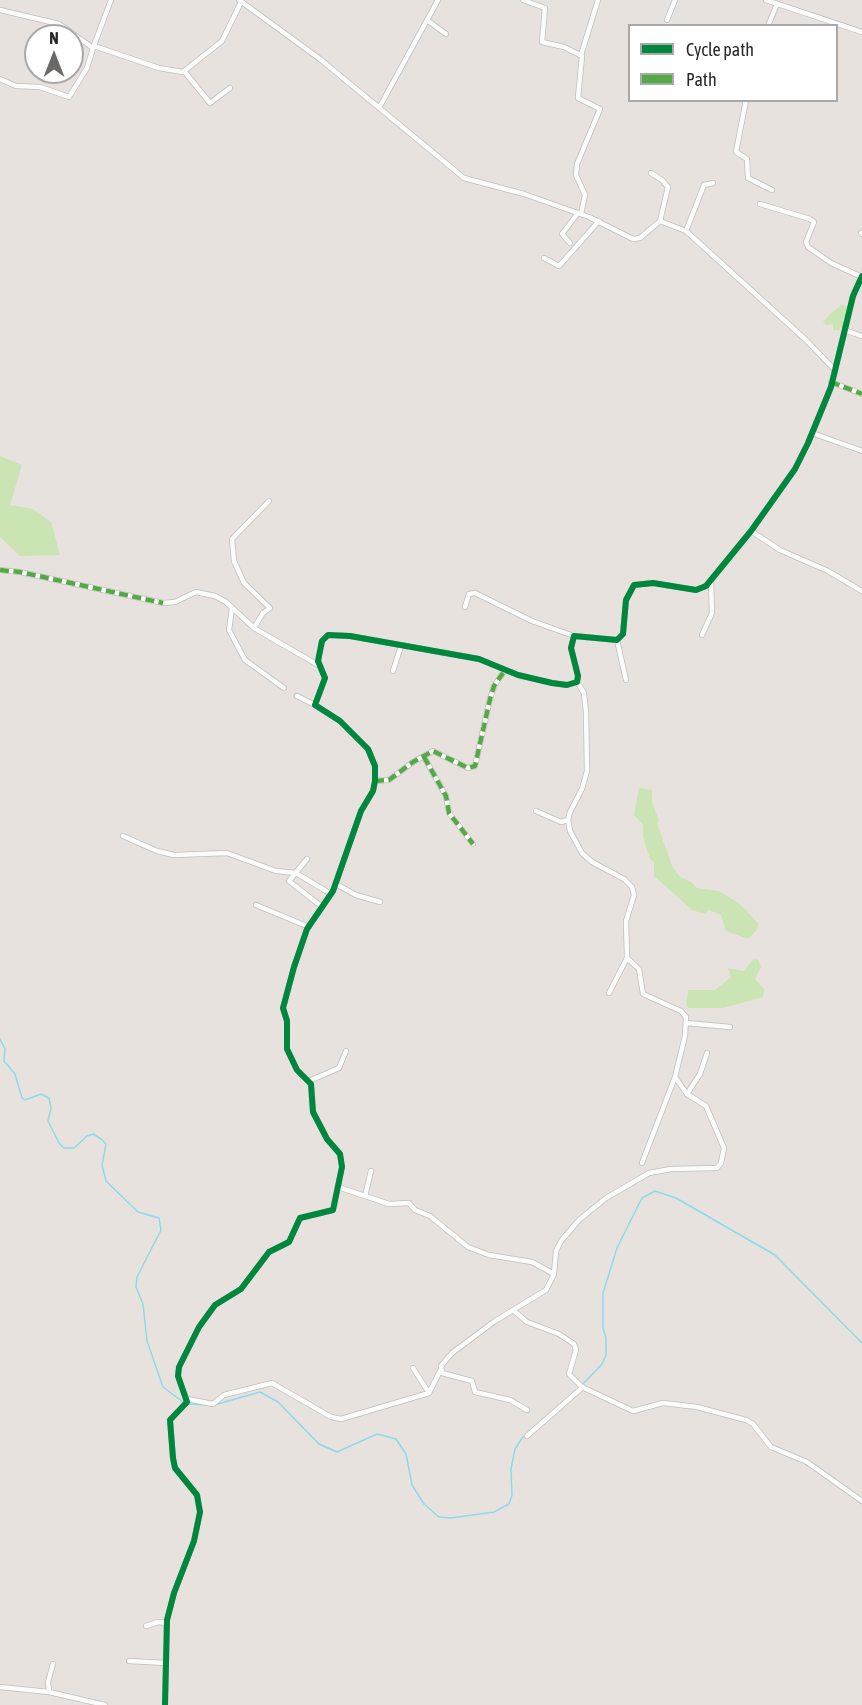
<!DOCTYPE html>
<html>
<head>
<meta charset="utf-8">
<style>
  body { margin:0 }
  #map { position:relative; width:862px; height:1705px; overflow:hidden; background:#e7e2dd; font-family:"Asap Condensed",sans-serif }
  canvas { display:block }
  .legend { position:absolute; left:628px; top:24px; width:210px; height:78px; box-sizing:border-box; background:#fff; border:2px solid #a9a9a9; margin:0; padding:8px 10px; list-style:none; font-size:18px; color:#282828 }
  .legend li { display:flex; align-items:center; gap:12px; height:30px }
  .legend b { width:30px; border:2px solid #a9a9a9 }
  .north { position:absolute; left:24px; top:24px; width:60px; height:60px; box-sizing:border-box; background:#fff; border:2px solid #a9a9a9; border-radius:50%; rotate:0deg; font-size:16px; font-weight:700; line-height:24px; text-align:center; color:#282828 }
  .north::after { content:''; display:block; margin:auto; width:21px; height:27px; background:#6b6967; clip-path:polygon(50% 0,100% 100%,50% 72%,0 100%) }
</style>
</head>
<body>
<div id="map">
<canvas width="862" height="1705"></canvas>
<ul class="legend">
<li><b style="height:8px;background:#00873e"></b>Cycle path</li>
<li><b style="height:8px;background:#53aa44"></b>Path</li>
</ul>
<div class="north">N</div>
</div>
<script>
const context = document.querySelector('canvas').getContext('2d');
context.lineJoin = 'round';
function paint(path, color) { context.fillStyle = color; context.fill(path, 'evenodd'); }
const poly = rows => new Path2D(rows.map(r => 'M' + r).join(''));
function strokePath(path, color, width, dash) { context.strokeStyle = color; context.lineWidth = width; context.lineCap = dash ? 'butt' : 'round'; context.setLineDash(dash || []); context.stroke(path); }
const green = poly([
  [843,304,847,308,845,317,842,319,846,323,844,329,841,327,839,330,833,330,833,324,826,325,823,322,831,313],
  [0,456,22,465,10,505,33,509,51,522,60,555,20,556,0,537],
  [639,788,652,790,652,802,659,821,657,823,672,866,680,877,691,882,697,888,719,891,740,904,758,923,757,930,748,939,726,931,721,915,709,910,705,914,692,910,654,876,654,862,650,859,643,837,643,825,634,815],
  [754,959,758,960,761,967,755,979,764,989,763,997,723,1008,689,1008,686,1005,688,990,715,990,731,977,728,968,743,971]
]);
const stream = poly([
  [0,1039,5,1049,4,1061,15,1074,22,1098,25,1100,41,1094,49,1098,51,1108,48,1121,59,1143,64,1148,74,1148,87,1136,93,1134,101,1139,106,1144,102,1165,106,1181,138,1212,159,1218,161,1230,137,1277,136,1287,143,1304,147,1341,163,1387,183,1402],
  [583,1384,602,1364,606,1355,606,1338,603,1328,603,1293,617,1248,642,1198,655,1191,676,1198,775,1255,862,1343],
  [187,1404,210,1405],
  [214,1405,260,1392,278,1402,319,1444,337,1452,377,1434,396,1439,406,1454,412,1485,424,1504,439,1517,451,1518,494,1512,509,1504,512,1495,511,1469,515,1449,522,1438,579,1388]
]);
const street = poly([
  [239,0,320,59,464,178,524,194,589,217,633,239,640,238,660,221,686,231,806,340,834,369],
  [523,0,545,8,542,42,564,47,582,56,578,98,600,109,577,164,576,175,585,195,581,214],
  [766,0,862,32],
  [0,10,59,24,93,48,87,68,69,97,40,87,16,86,0,79],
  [427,20,446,34],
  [667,20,675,0],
  [768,26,777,4],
  [94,46,159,68,183,72,222,41,241,2],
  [93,48,111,0],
  [581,55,598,0],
  [184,71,210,103,230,88],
  [746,100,736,152,747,159,748,178,772,190],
  [379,108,438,0],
  [651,173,662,180,668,187,660,221],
  [760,204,810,219,814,222,806,242,808,247,831,263,862,277],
  [686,231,704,185,713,183],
  [861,233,862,234],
  [570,243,562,234,578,213],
  [544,258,559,266,599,221],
  [847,331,862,336],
  [831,382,862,394],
  [812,433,862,451],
  [751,531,780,550,828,571,862,591],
  [0,570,20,572,163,603,175,602,196,592,215,596,226,602,254,628,318,665],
  [465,607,469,594,475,593,532,621,574,636],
  [232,608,229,630,245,660,284,688],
  [254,628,263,613,270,608,244,583,234,561,232,539,269,501],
  [702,635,712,613,711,581],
  [617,640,626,680],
  [393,671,401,646],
  [297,696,315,705],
  [424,757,446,796,449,813,473,844],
  [375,781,389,780,413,762,433,751,468,768,475,766,490,699,494,686,505,670],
  [536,811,561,822,568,820],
  [123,836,157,851,174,855,227,853,276,871,296,873,331,894],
  [307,859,289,881,321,906],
  [336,884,356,895,380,902],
  [256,905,309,927],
  [609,993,627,958],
  [686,1023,730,1027],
  [309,1081,339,1068,346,1051],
  [687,1094,700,1074,707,1053],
  [642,1163,675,1077],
  [338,1187,389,1204,409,1203,415,1210,430,1216,468,1247,489,1255,532,1262,554,1274],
  [365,1196,371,1171],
  [513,1310,527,1322,559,1334,574,1344,576,1350,569,1374,582,1387,633,1411,663,1403,697,1407,746,1420,753,1424,771,1447,807,1462,862,1501],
  [413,1368,429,1393,440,1371],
  [187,1399,213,1404,224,1395,272,1383,331,1417,341,1419,429,1393],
  [527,1410,510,1400,475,1392,472,1381,442,1373,441,1366,452,1353,495,1321,546,1290,554,1274,556,1251,561,1241,579,1220,606,1198,649,1173,671,1169,717,1168,721,1163,724,1148,706,1106,687,1094,675,1077,685,1036,686,1017,681,1011,643,994,639,969,627,958,626,921,634,895,632,887,624,879,592,862,582,853,570,831,568,820,570,812,582,789,587,771,586,712,584,693,577,682],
  [527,1436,583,1387],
  [146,1626,158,1622,167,1623],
  [129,1661,166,1663],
  [0,1687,49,1692,105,1705],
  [49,1692,48,1682,53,1664],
  [165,1705,167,1620,174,1593,194,1541,200,1512,197,1495,175,1468,173,1458,170,1420,187,1402,178,1376,179,1367,199,1327,215,1305,241,1289,269,1252,289,1242,300,1218,333,1210,342,1167,340,1154,327,1139,313,1112,311,1084,297,1070,287,1049,287,1021,283,1008,294,967,307,929,333,891,361,811,373,791,375,781,375,766,368,749,340,721,315,705,325,678,318,661,322,641,328,635,350,636,479,659,518,675,552,683,567,685,577,682,578,676,571,648,574,636,617,640,623,634,626,600,634,585,653,583,696,590,706,586,751,531,795,469,808,443,831,387,853,296,862,276]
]);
const quiet = poly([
  [831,382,862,394],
  [0,570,20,572,163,603],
  [424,757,446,796,449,813,473,844],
  [375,781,389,780,413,762,433,751,468,768,475,766,490,699,494,686,505,670]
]);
const cycleway = poly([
  [165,1705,167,1620,174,1593,194,1541,200,1512,197,1495,175,1468,173,1458,170,1420,187,1402,178,1376,179,1367,199,1327,215,1305,241,1289,269,1252,289,1242,300,1218,333,1210,342,1167,340,1154,327,1139,313,1112,311,1084,297,1070,287,1049,287,1021,283,1008,294,967,307,929,333,891,361,811,373,791,375,781,375,766,368,749,340,721,315,705,325,678,318,661,322,641,328,635,350,636,479,659,518,675,552,683,567,685,577,682,578,676,571,648,574,636,617,640,623,634,626,600,634,585,653,583,696,590,706,586,751,531,795,469,808,443,831,387,853,296,862,276]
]);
paint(green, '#cbe4b4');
strokePath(stream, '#8ddaec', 1.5);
strokePath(street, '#c0bebf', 6);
strokePath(street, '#fbfbfa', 4.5);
strokePath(quiet, '#53aa44', 4.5, [9, 4.5]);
strokePath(cycleway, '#00873e', 6);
</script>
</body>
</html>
